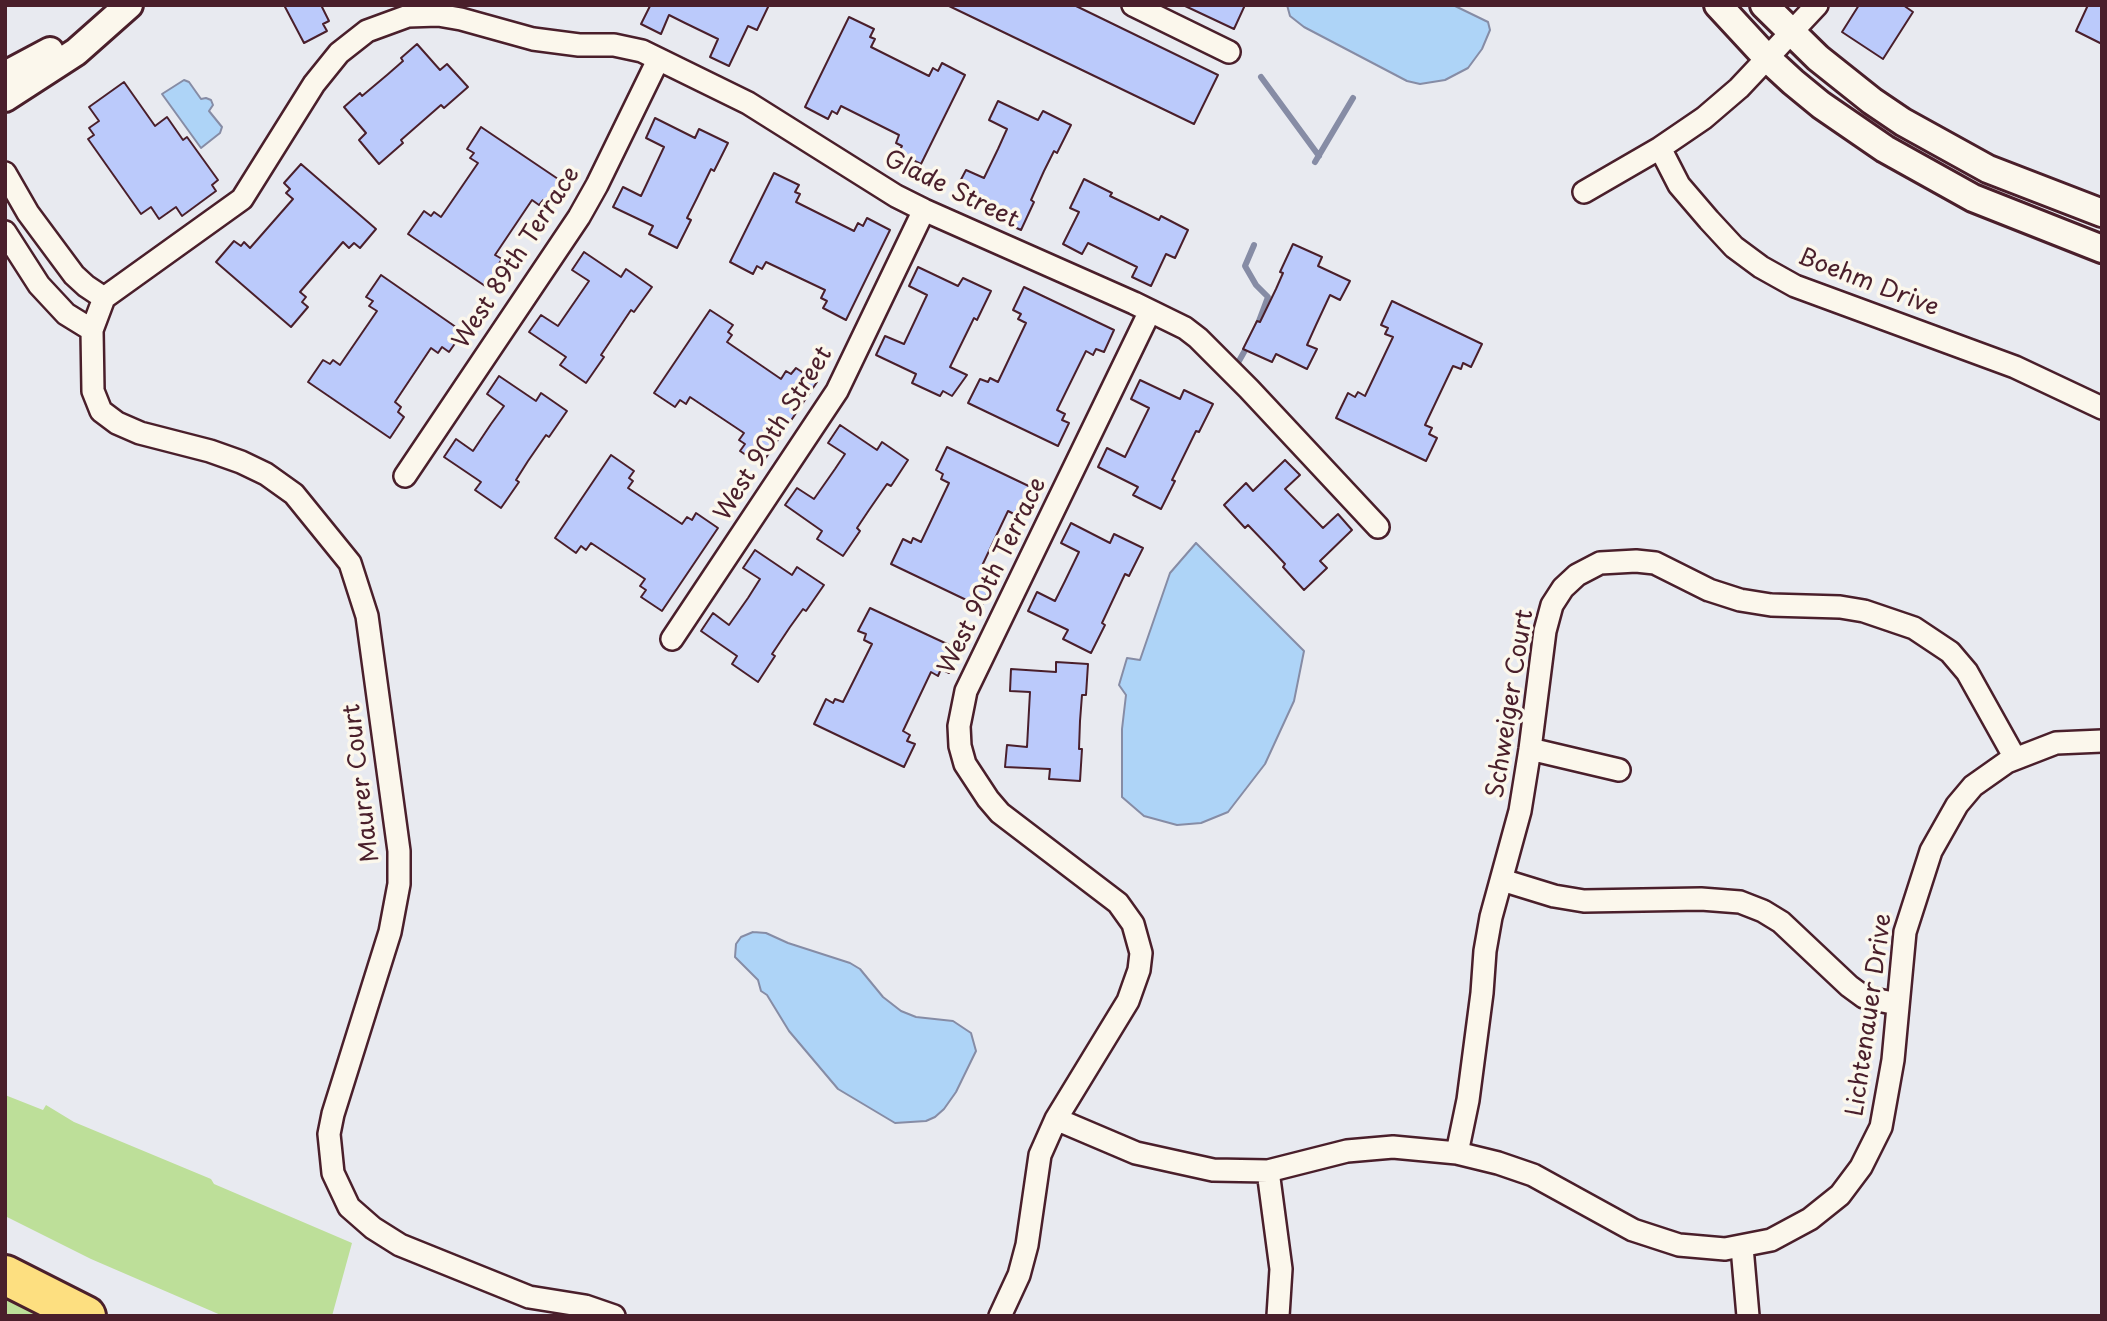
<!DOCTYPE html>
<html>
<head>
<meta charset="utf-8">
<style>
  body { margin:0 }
  #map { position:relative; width:2107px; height:1321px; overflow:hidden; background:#e8eaf0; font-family:"Playpen Sans",sans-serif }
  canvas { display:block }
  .frame { position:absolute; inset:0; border:7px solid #4a1f2b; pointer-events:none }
</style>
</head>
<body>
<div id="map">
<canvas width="2107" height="1321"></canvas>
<div class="frame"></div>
</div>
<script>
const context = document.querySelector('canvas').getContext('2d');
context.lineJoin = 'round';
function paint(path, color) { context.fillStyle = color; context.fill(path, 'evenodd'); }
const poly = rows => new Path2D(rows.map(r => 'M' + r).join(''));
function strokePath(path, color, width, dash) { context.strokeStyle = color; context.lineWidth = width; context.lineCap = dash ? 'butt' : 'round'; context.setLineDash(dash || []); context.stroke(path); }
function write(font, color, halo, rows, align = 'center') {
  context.font = font + ' "Playpen Sans",sans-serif'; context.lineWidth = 7; context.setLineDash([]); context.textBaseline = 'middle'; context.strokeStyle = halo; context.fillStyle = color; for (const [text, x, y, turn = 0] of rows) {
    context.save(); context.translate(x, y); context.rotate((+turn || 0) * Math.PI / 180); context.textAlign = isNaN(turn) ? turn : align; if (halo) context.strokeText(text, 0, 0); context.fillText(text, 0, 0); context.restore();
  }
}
const green = poly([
  [5,1095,43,1110,46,1105,74,1122,211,1179,214,1184,352,1243,332,1316,223,1316,91,1259,5,1216],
  [5,1299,41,1316,5,1316]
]);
const water = poly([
  [1287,5,1453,5,1488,22,1490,30,1482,49,1468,68,1445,80,1420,84,1407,81,1304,27,1290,16,1287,5],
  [184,80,189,82,201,99,206,98,211,100,213,105,209,111,222,127,220,133,201,148,162,94,184,80],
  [1196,543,1304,651,1294,701,1265,764,1228,812,1201,823,1177,825,1144,816,1122,797,1122,729,1126,695,1119,685,1127,658,1140,660,1170,573,1196,543],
  [753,932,766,933,788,943,850,963,860,969,883,997,901,1011,916,1017,953,1021,971,1033,976,1051,956,1092,944,1109,935,1117,926,1121,895,1123,838,1089,789,1031,767,995,761,991,758,980,735,957,736,944,741,937,753,932]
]);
const stream = poly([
  [1261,77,1319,156],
  [1315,162,1353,98],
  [1254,245,1245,266,1256,285,1268,297,1256,329],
  [1235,368,1248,345]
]);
const building = poly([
  [284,5,321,5,329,21,323,24,327,31,304,43,284,5],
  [648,5,769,5,757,30,748,26,729,66,710,57,718,39,685,23,669,15,661,34,641,24,650,6,648,5],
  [947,5,1074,5,1218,75,1194,124,947,5],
  [1183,5,1245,5,1234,29,1183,5],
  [1859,5,1903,5,1913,12,1883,59,1842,32,1859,5],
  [2088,5,2102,5,2102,44,2076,31,2088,5],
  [849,17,874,29,870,37,875,39,871,47,929,76,933,68,938,71,942,63,965,75,921,164,898,153,902,146,896,143,899,135,841,106,837,114,832,111,828,119,805,107,849,17],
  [417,44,440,70,447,64,468,87,444,108,441,105,401,140,403,143,379,164,359,140,366,133,344,107,360,93,362,96,387,75,403,61,401,58,417,44],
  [124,82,155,126,167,117,183,140,187,137,218,180,212,185,216,191,182,216,176,207,159,219,151,207,141,214,88,139,94,135,89,128,99,121,89,107,124,82],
  [998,101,1038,120,1043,111,1071,125,1057,153,1054,151,1044,171,1031,200,1034,202,1021,230,992,217,996,208,956,189,966,170,984,178,998,149,1007,129,989,120,998,101],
  [655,118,695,138,699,129,728,143,714,171,711,169,697,198,687,218,691,220,677,248,649,234,653,226,613,207,623,187,641,196,664,147,646,138,655,118],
  [481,127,564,183,550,204,543,200,539,205,532,200,495,255,502,259,498,265,505,269,491,290,408,234,424,211,431,216,434,212,441,217,478,163,470,158,474,153,467,149,481,127],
  [301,164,376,229,360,248,354,243,349,248,343,242,300,292,306,297,302,302,308,307,291,327,216,262,234,241,241,246,244,242,250,248,293,199,286,193,290,189,284,183,301,164],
  [774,173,799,185,795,192,800,194,796,202,854,231,858,223,863,226,867,218,890,230,846,320,823,308,827,301,821,298,825,290,766,262,762,269,757,266,753,274,730,262,774,173],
  [1084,179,1112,193,1110,196,1139,210,1159,220,1161,216,1188,230,1175,258,1166,254,1151,286,1132,277,1137,267,1088,243,1082,254,1063,244,1079,212,1070,208,1084,179],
  [1293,244,1322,257,1318,266,1350,281,1340,300,1330,295,1316,325,1307,345,1317,349,1307,369,1276,354,1272,362,1243,349,1257,321,1260,322,1276,289,1283,273,1280,272,1293,244],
  [584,252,621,277,626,269,652,287,634,312,631,310,601,355,604,357,586,383,560,365,566,357,529,332,541,315,558,326,589,281,572,270,584,252],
  [918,267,958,286,963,278,991,291,977,320,974,318,950,367,967,375,952,396,943,391,940,396,912,383,916,374,876,355,885,336,904,344,927,295,909,286,918,267],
  [381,275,463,332,449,352,442,347,438,353,431,348,395,402,401,407,398,412,404,417,390,438,308,382,323,360,330,364,333,360,340,365,377,311,369,306,373,301,366,297,381,275],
  [1024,287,1114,330,1104,352,1096,349,1093,355,1086,351,1057,410,1065,414,1062,420,1069,423,1058,446,968,403,980,379,988,382,990,378,998,382,1026,323,1018,319,1021,314,1013,310,1024,287],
  [1392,301,1482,344,1471,367,1463,363,1461,369,1453,366,1425,425,1432,428,1429,434,1437,438,1426,461,1336,418,1348,393,1355,397,1358,392,1365,396,1393,337,1385,334,1388,328,1381,325,1392,301],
  [710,310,733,325,728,332,732,335,727,342,781,379,786,371,791,374,796,368,817,382,761,465,740,451,745,444,739,440,744,433,690,397,686,404,680,400,675,407,654,393,710,310],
  [499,376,536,401,541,393,567,411,549,437,546,435,528,461,516,480,519,482,501,508,475,490,481,482,444,457,456,439,473,451,491,424,504,406,487,394,499,376],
  [1140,380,1180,399,1184,390,1213,404,1199,432,1196,431,1172,480,1175,481,1161,509,1133,495,1138,487,1098,467,1107,448,1125,457,1149,408,1131,399,1140,380],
  [840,425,877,450,882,442,908,460,891,486,887,484,869,510,857,528,860,531,843,556,817,539,822,531,785,505,797,488,814,499,835,469,845,454,828,443,840,425],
  [947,447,1037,490,1026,512,1019,509,1016,515,1008,511,980,570,988,574,985,580,992,583,981,607,891,564,903,539,911,543,913,538,921,542,949,483,941,479,943,474,936,470,947,447],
  [611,455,634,471,629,478,633,481,628,488,682,524,687,517,692,520,696,513,718,528,662,611,641,597,646,590,640,586,645,579,591,543,586,550,581,546,576,553,555,538,611,455],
  [1285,460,1300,475,1285,489,1323,528,1338,514,1352,530,1320,561,1327,568,1304,590,1283,567,1285,564,1271,549,1248,525,1245,528,1224,505,1246,483,1253,491,1285,460],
  [1071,523,1110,543,1114,534,1143,548,1129,576,1125,574,1102,623,1105,625,1091,653,1063,639,1068,630,1028,611,1037,592,1055,601,1065,581,1079,552,1061,543,1071,523],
  [755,550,792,575,797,567,824,585,806,611,803,609,790,627,772,654,775,656,758,682,732,664,737,656,701,631,713,613,729,625,748,598,760,579,743,568,755,550],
  [870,608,960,650,949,673,941,669,938,676,931,672,903,731,910,735,907,741,915,744,904,767,814,724,826,699,833,703,835,699,843,702,872,644,864,640,866,634,858,631,870,608],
  [1056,662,1088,664,1086,695,1082,695,1080,721,1079,749,1082,749,1080,781,1049,779,1050,769,1005,767,1007,745,1027,747,1029,710,1030,692,1010,691,1011,669,1056,672,1056,662]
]);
const minor = poly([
  [1133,5,1229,52],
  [1660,148,1679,185,1709,220,1734,247,1761,267,1795,286,2015,367,2102,408],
  [5,173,28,213,74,275,86,286,104,298],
  [1584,192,1660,148,1704,118,1739,88,1817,5],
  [5,232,39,285,66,314,92,330],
  [104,298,242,199,314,84,339,53,367,31,408,16,438,15,461,19,533,39,579,45,614,45,642,51,748,103,896,196,924,210,1134,303,1185,328,1198,338,1249,389,1378,527],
  [104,298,92,330,93,391,101,411,117,423,140,433,210,451,241,462,266,474,294,494,350,563,367,616,399,851,399,884,390,932,333,1114,329,1134,333,1173,349,1207,373,1228,400,1245,529,1297,585,1306,614,1316],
  [405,476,579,217,597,185,658,60],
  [672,639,837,391,924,210],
  [1530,749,1619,770],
  [1502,880,1554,896,1584,901,1701,899,1740,902,1763,911,1781,922,1849,986,1864,997,1897,1004],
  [1056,1119,1136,1153,1213,1170,1268,1171,1347,1151,1393,1147,1457,1153,1498,1163,1533,1175,1633,1230,1679,1245,1725,1249,1771,1240,1810,1219,1840,1195,1861,1167,1881,1127,1893,1060,1905,932,1931,851,1957,805,1973,786,2007,762,2056,743,2102,741],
  [1457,1153,1468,1100,1482,993,1485,951,1491,917,1520,811,1530,749,1545,631,1552,605,1563,588,1577,575,1600,563,1636,561,1655,563,1709,590,1740,600,1771,605,1840,607,1864,611,1914,628,1950,652,1967,672,2015,758],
  [1268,1171,1281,1269,1278,1316],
  [1742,1247,1748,1316],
  [1000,1316,1019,1275,1027,1245,1040,1155,1056,1119,1128,1001,1139,970,1141,953,1133,924,1118,903,1000,813,988,799,965,764,960,746,959,726,966,691,1150,311]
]);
const tertiary = poly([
  [1718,5,1768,59,1793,82,1821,105,1885,149,1973,198,2102,249],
  [1764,5,1818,58,1872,101,1903,122,1988,169,2102,213],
  [5,75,50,51],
  [5,98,76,52,129,5]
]);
const motorway = poly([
  [5,1275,86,1316]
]);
const streetNames = [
  ["Glade Street",951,190,26],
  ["West 89th Terrace",517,258,-57],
  ["Boehm Drive",1868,283,21],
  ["West 90th Street",774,434,-58],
  ["West 90th Terrace",993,576,-64],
  ["Schweiger Court",1511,704,-81],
  ["Maurer Court",362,783,-97],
  ["Lichtenauer Drive",1870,1015,-82]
];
paint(green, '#bddf99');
paint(water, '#aed4f7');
strokePath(water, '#868ca5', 2);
strokePath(stream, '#868ca5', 6);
paint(building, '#bbcafb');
strokePath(building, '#4a1f2b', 2);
strokePath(minor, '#4a1f2b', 26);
strokePath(tertiary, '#4a1f2b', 32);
strokePath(motorway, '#4a1f2b', 44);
strokePath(minor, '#fbf7ec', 21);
strokePath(tertiary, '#fbf7ec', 26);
strokePath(motorway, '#fddf80', 38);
write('24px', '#4a1f2b', '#fbf7ec', streetNames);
</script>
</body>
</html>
